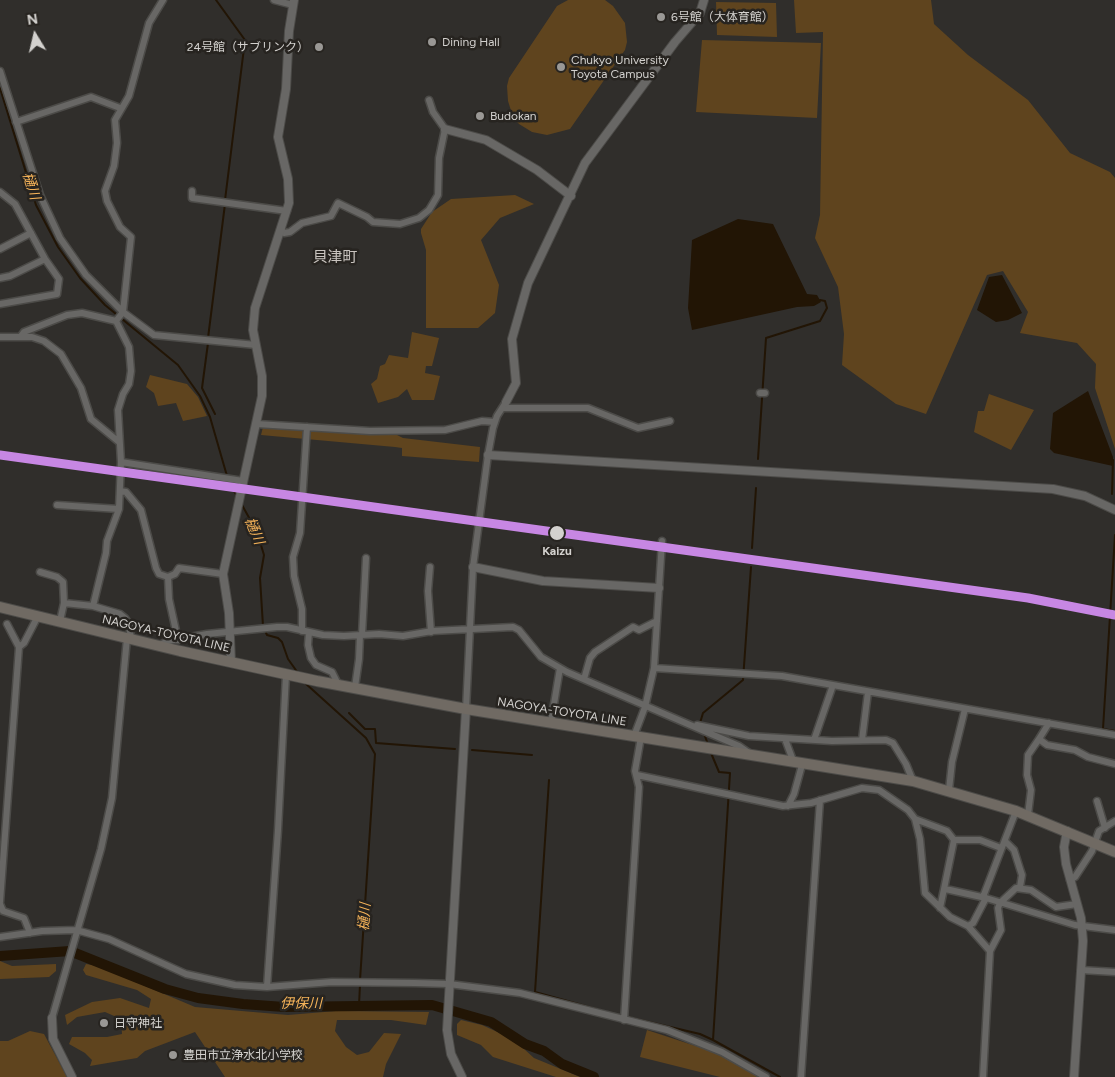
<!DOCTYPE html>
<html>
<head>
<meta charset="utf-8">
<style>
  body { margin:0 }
  #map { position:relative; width:1115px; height:1077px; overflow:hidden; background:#302e2b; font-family:Figtree,sans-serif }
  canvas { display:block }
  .north { position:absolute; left:10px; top:10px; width:50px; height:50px; -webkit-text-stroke:4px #272420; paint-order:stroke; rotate:351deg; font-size:14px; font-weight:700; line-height:20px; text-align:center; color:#d3d1ce }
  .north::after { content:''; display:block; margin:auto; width:18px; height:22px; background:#d3d1ce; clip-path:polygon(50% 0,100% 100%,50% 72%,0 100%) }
</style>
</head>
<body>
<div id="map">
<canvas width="1115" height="1077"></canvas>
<div class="north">N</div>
</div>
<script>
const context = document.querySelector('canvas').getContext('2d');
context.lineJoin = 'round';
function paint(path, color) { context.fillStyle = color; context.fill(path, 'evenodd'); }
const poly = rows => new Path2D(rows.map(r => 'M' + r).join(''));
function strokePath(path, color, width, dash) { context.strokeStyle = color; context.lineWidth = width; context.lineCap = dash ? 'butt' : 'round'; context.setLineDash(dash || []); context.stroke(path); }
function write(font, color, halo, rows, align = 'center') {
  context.font = font + ' Figtree,"Noto Sans JP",sans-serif'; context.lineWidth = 5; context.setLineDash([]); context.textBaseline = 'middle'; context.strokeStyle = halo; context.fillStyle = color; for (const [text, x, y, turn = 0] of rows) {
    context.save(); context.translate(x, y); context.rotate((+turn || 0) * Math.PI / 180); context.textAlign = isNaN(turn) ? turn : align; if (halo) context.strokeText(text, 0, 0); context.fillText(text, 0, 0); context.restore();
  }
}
const green = poly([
  [568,0,605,0,613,6,625,23,627,42,625,50,570,129,547,135,532,132,519,124,513,117,508,101,507,86,509,78,557,6],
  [794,0,931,0,934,24,968,55,1028,100,1070,153,1110,172,1115,178,1115,449,1095,388,1096,364,1077,343,1020,333,1028,312,1003,271,987,275,926,414,896,404,842,365,844,334,838,287,815,238,820,215,823,32,796,33],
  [716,2,776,3,777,37,717,35],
  [702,40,821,43,817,118,696,112],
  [515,195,534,204,500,218,481,240,499,285,495,313,478,328,426,328,426,250,421,233,421,229,432,212,451,199],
  [412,332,439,338,432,366,426,366,425,373,440,376,434,400,412,400,407,389,398,397,378,403,371,384,377,379,380,366,385,364,389,355,408,358],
  [150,375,187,384,198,397,207,416,183,421,176,403,158,406,154,393,146,387],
  [989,394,1034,410,1011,450,974,432,978,411,984,411],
  [263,427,391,432,403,438,480,447,479,462,402,456,402,448,395,447,261,435],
  [0,961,12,966,56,964,56,971,49,977,0,979],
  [86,964,98,966,195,1007,288,1015,336,1011,429,1012,426,1025,391,1020,337,1020,335,1031,346,1047,357,1055,369,1052,384,1033,401,1034,386,1064,383,1077,225,1077,195,1032,145,1051,137,1058,90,1066,92,1060,85,1053,69,1044,72,1037,107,1037,122,1034,121,1019,105,1012,77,1017,67,1025,65,1015,92,1002,120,998,149,1008,151,999,137,990,86,975,83,970],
  [461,1020,482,1025,513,1039,534,1058,580,1077,556,1077,493,1057,481,1045,457,1035,457,1024],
  [647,1030,714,1052,759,1077,720,1077,640,1057],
  [30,1031,44,1034,67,1077,0,1077,0,1041,8,1041]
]);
const water = poly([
  [738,219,773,224,807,294,817,295,821,302,814,306,797,307,692,330,688,308,692,240],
  [1002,275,1022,313,1008,320,996,322,977,310,989,277],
  [1088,391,1113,457,1113,466,1054,453,1050,449,1053,413]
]);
const stream = poly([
  [216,0,245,40,225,200],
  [0,88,36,205,58,247,80,278,105,305,178,365,200,396,210,417,227,476],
  [208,338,225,204],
  [208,343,202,388,215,414],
  [758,459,766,338,820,321,827,308,825,301,820,300],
  [228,481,237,496],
  [1112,494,1113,460],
  [242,505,257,532,264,555,260,578,263,626,267,635,278,638,282,642,288,659,298,673],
  [1115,535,1103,729,1115,731],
  [752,548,756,488],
  [305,683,366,738,375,754,360,980],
  [349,713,365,729,375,729,376,743,455,749],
  [700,723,703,713,743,680,751,567],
  [704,734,708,744],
  [472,750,532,755],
  [711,753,719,772,730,773,713,1040,780,1077],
  [549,780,535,992,607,1012],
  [359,1005,360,985],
  [628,1017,700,1034,713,1040]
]);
const river = poly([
  [0,956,70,951,165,989,198,998,243,1004,284,1007,432,1005,491,1022,525,1044,544,1051,562,1064,594,1077]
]);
const minor = poly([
  [274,0,293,5],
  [0,71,40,195,60,238,86,275,123,312,154,335,256,345],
  [16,122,91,97,120,108],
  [192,191,192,198,287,211],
  [0,192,15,204,45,259,59,279,57,294,0,304],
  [281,230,284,233,290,232,302,223,331,216,338,203,367,217,373,222,400,224,419,218,429,210,438,195,439,158,445,129,433,112,429,100],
  [0,249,31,233],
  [0,278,10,276,45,259],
  [116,321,123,312,131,237,120,227,107,201,105,191,114,166,117,143,115,120,129,96,149,23,163,0],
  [21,336,24,332,67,315,82,313,116,321],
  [0,337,32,337,44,341,61,354,81,388,91,419,119,442],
  [760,393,765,393],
  [503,408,588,408,638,428,670,421],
  [257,424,370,431,445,430,482,421,495,422],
  [121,462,243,481],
  [120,491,126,492,141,510,156,568,159,574,168,577,169,599,178,640],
  [57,505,119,509],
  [430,567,428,591,431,632],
  [40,572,57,577,63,582,64,603],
  [168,577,175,574,179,568,223,574],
  [93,606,106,553,107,541,119,509,121,462,118,410,123,394,129,384,131,371,129,347,116,321],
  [60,621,64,603,93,606,120,614,125,618,129,624,131,639],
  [7,624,19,647],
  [302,631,302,609,294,576,293,557,300,533,307,427],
  [309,632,308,645,311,658,316,665,332,672,338,684],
  [362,635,366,558],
  [160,645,168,641,207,634,277,627,287,627,323,635,344,636,379,634,403,636,432,631,513,627,519,630,541,657,567,672,739,746,749,753],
  [654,668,782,676,1115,735],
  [584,679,590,658,595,652,633,627,639,630,657,621],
  [355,687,359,659,360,635],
  [466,709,473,567,488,455,493,428,497,416,506,402],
  [551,722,560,668],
  [1049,723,1039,739,1047,745,1075,750,1088,757,1115,764],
  [697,725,749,736,832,741,886,740,893,743,906,764,913,781],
  [634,736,645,707,654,668,662,541],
  [785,739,794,763],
  [814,740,833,685],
  [862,740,868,692],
  [637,775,783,806,811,803,862,788,879,790,908,810,915,819,920,839,925,893,950,917,968,926,990,951,983,1077],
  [949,790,952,762,965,709],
  [1097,801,1105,828],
  [788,806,794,794,802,765],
  [1028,815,1031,790,1027,775,1028,755,1039,739],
  [915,819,947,831,954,840,944,889],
  [954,840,980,840,1001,848],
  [1005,841,1014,850,1020,869,1022,875,1020,887],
  [1070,880,1075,877,1092,851,1099,831,1115,821],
  [983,897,1016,811],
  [0,902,19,647,24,643,38,616],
  [0,904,3,911,24,918,30,933],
  [940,908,944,889,950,890,986,898,1075,925,1115,930],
  [968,926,973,923,986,898],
  [0,937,42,931,76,930,109,939,186,974,235,985,267,987,332,982,415,983,449,984,520,993,667,1030,722,1052,766,1077],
  [990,951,1001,930,998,908,1000,903,1016,888,1031,890,1056,907,1077,904],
  [1081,970,1115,972],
  [267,987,278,830,286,675],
  [52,1018,101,849,112,798,127,638],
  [624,1020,639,787,635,771,641,737],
  [801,1077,820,800]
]);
const tertiary = poly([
  [445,129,486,140,537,170,571,196],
  [506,402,516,383,512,339,528,283,585,163,675,42,700,13,704,0],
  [488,455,1053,489,1085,496,1115,510],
  [473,567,543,581,659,588],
  [231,662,229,613,223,574,262,396,262,376,253,330,255,308,289,203,288,179,278,137,286,89,289,31,294,0],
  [1067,831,1064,847,1066,864,1081,918,1083,941,1074,1077],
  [52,1018,53,1039,72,1077],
  [462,1077,451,1054,447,1030,466,709]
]);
const primary = poly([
  [0,607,180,651,317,681,466,709,913,781,1016,811,1115,852]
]);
const rail1 = poly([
  [0,455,1028,598,1115,615]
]);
const markers = [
  [661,17,5,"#9a9895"],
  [432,42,5,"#9a9895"],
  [319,47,5,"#9a9895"],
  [561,67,5,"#9a9895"],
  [480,116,5,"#9a9895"],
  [557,533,8,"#d3d1ce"],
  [104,1023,5,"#9a9895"],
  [173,1055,5,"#9a9895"]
];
const poiNames = [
  ["6号館（大体育館）",671,17],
  ["Dining Hall",442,42],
  ["24号館（サブリンク）",309,47,"right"],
  ["Chukyo University",571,60],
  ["Toyota Campus",571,74],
  ["Budokan",490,116],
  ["日守神社",114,1023],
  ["豊田市立浄水北小学校",183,1055]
];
const stopNames = [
  ["Kaizu",557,551]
];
const streetNames = [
  ["NAGOYA-TOYOTA LINE",166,634,13],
  ["NAGOYA-TOYOTA LINE",562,712,9]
];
const waterNames = [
  ["樋川",31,186,72],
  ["樋川",254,531,67],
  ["樋川",365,917,-86],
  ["伊保川",301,1004]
];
const quarterNames = [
  ["貝津町",335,258]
];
paint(green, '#5f441e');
paint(water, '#221505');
strokePath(stream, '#221505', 2);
strokePath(river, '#221505', 10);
strokePath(minor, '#4c4b48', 9);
strokePath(tertiary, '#4c4b48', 10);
strokePath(primary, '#4c4b48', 12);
strokePath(minor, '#686765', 6);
strokePath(tertiary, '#686765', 8);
strokePath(primary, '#706a63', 10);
strokePath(rail1, '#c787e3', 9);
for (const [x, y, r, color] of markers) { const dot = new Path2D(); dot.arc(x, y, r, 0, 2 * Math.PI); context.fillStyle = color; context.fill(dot); strokePath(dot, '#272420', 2); }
write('12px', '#d3d1ce', '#272420', poiNames, 'left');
write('bold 12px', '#d3d1ce', '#272420', stopNames);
write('12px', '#d3d1ce', '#272420', streetNames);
write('italic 14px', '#f5b359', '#272420', waterNames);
write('15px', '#c9c4bf', '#272420', quarterNames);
</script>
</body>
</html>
